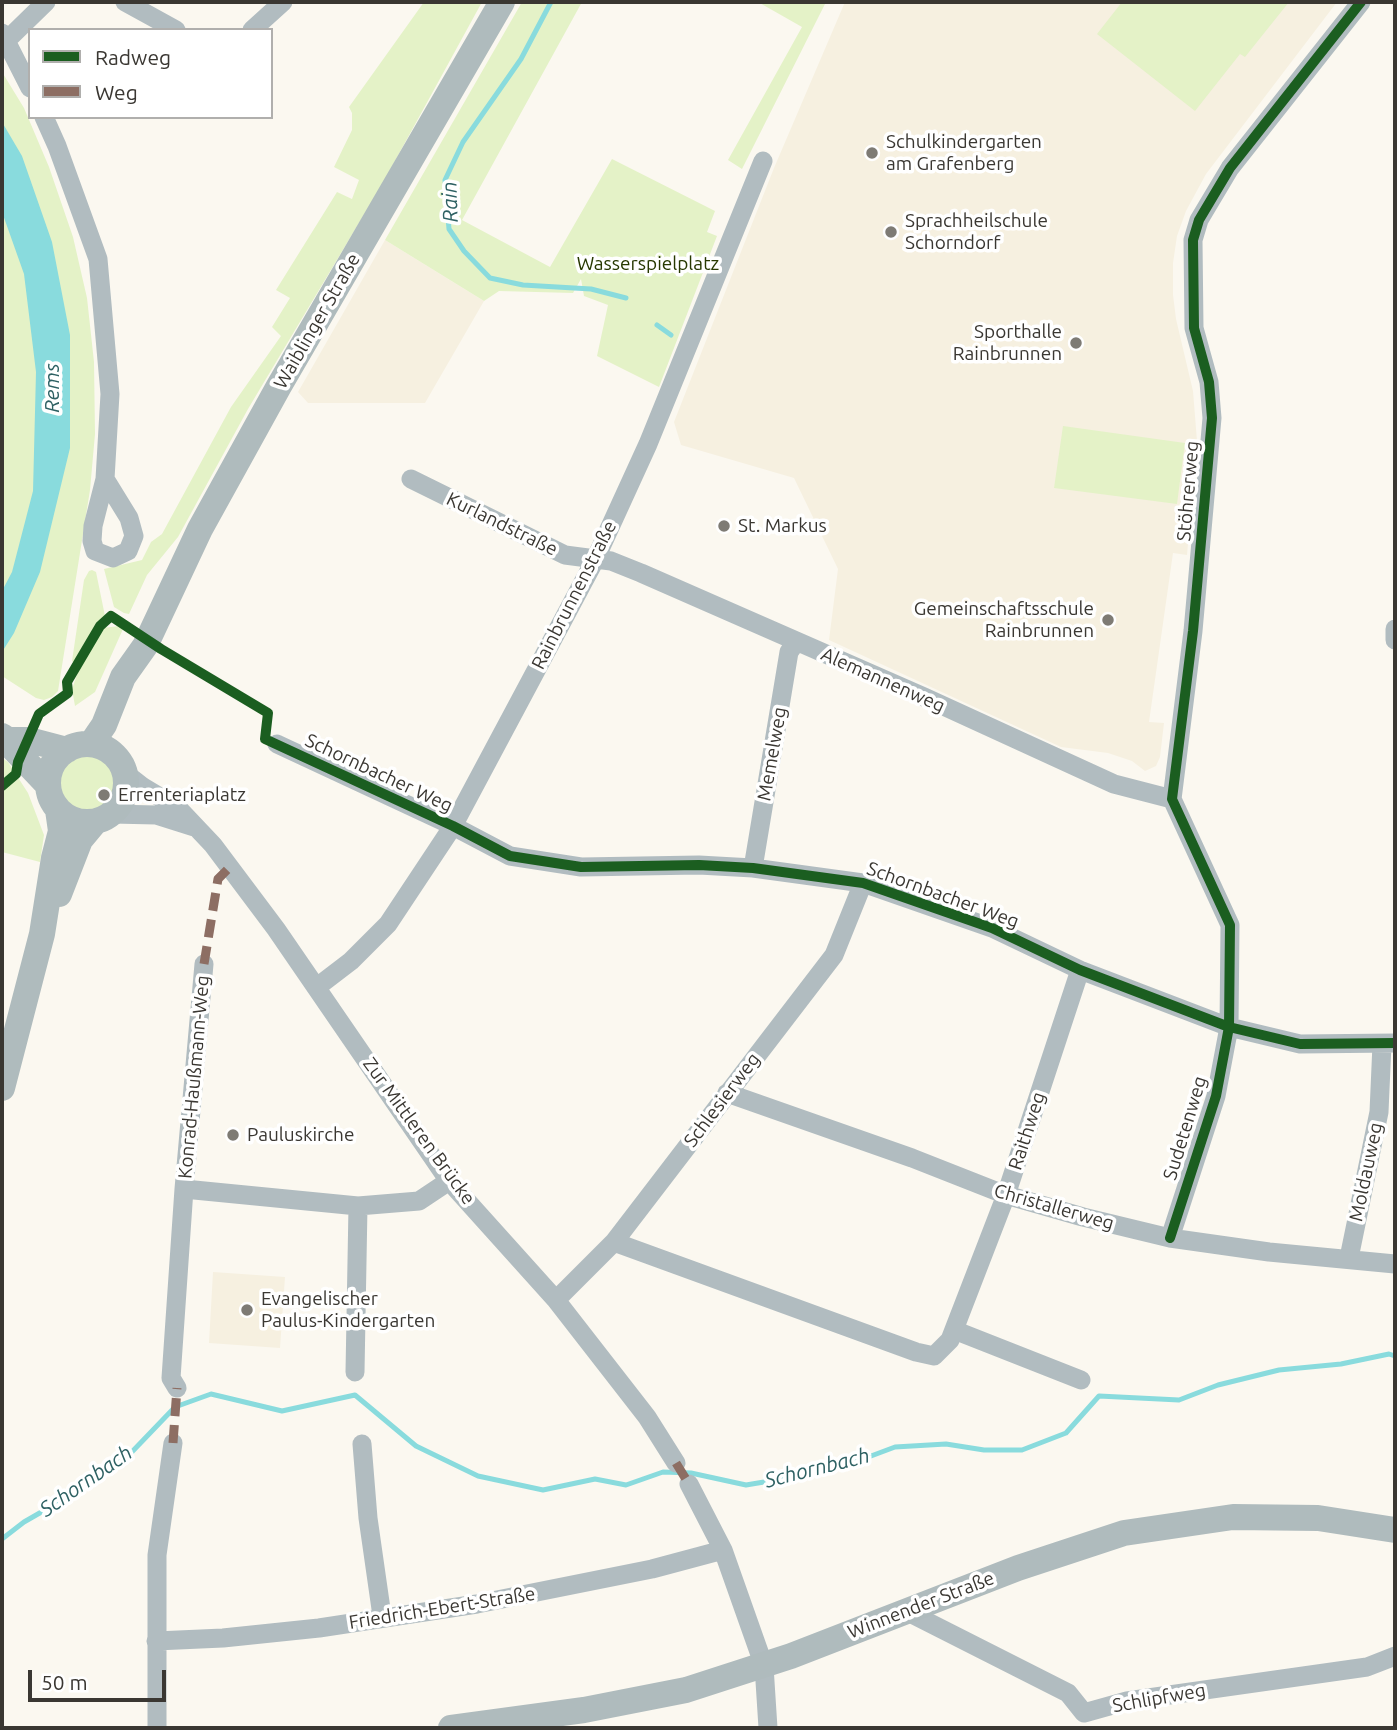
<!DOCTYPE html>
<html>
<head>
<meta charset="utf-8">
<style>
  body { margin:0 }
  #map { position:relative; width:1397px; height:1730px; overflow:hidden; background:#fbf8f0; font-family:Ubuntu,sans-serif }
  canvas { display:block }
  .frame { position:absolute; inset:0; border:4px solid #3a3732; pointer-events:none }
  .legend { position:absolute; left:28px; top:28px; width:245px; height:91px; box-sizing:border-box; background:#fff; border:2px solid #b0afad; margin:0; padding:9px 12px; list-style:none; font-size:21px; color:#3a3732 }
  .legend li { display:flex; align-items:center; gap:14px; height:35px }
  .legend b { width:35px; border:2px solid #b0afad }
  .scale { position:absolute; left:28px; top:1670px; width:138px; height:32px; box-sizing:border-box; border:4px solid #3a3732; border-top:0; padding-left:9px; font-size:21px; line-height:24px; white-space:nowrap; color:#3a3732; -webkit-text-stroke:5px #fff; paint-order:stroke }
</style>
</head>
<body>
<div id="map">
<canvas width="1397" height="1730"></canvas>
<div class="frame"></div>
<ul class="legend">
<li><b style="height:9px;background:#1b5e20"></b>Radweg</li>
<li><b style="height:9px;background:#8d6e63"></b>Weg</li>
</ul>
<div class="scale">50 m</div>
</div>
<script>
const context = document.querySelector('canvas').getContext('2d');
context.lineJoin = 'round';
function paint(path, color) { context.fillStyle = color; context.fill(path, 'evenodd'); }
const poly = rows => new Path2D(rows.map(r => 'M' + r).join(''));
function strokePath(path, color, width, dash) { context.strokeStyle = color; context.lineWidth = width; context.lineCap = dash ? 'butt' : 'round'; context.setLineDash(dash || []); context.stroke(path); }
function write(font, color, halo, rows, align = 'center') {
  context.font = font + ' Ubuntu,sans-serif'; context.lineWidth = 7; context.setLineDash([]); context.textBaseline = 'middle'; context.strokeStyle = halo; context.fillStyle = color; for (const [text, x, y, turn = 0] of rows) {
    context.save(); context.translate(x, y); context.rotate((+turn || 0) * Math.PI / 180); context.textAlign = isNaN(turn) ? turn : align; if (halo) context.strokeText(text, 0, 0); context.fillText(text, 0, 0); context.restore();
  }
}
const built = poly([
  [845,2,1337,2,1206,174,1186,211,1177,236,1173,263,1173,295,1176,319,1193,391,1197,441,1187,555,1173,553,1149,722,1164,723,1160,757,1156,766,1145,771,1132,761,1108,753,1061,747,829,640,838,569,794,478,681,445,674,422,774,168],
  [385,240,484,301,425,403,308,403,298,392],
  [213,1272,285,1277,280,1348,209,1343]
]);
const green = poly([
  [424,2,482,2,384,181,248,409,178,537,147,575,129,614,124,613,114,607,104,569,142,560,151,542,162,534,231,407,281,336,272,327,290,298,276,290,337,192,352,199,359,180,334,167,352,130,352,113,349,107],
  [522,2,582,2,462,220,550,267,612,159,715,211,707,232,717,236,659,387,597,356,608,305,584,296,581,279,573,293,499,291,484,301,385,240],
  [758,2,826,2,742,169,728,160,802,27],
  [1122,2,1289,2,1245,57,1240,54,1195,111,1097,34],
  [2,72,24,108,49,167,73,237,87,298,94,362,95,434,90,490,58,691,52,697,44,700,36,698,2,676],
  [1063,426,1185,443,1177,504,1054,488],
  [92,570,96,572,105,616,98,623,74,663,72,661,84,580,89,571],
  [119,626,123,629,95,692,75,706,72,689,79,669,103,628],
  '57 784a30 30 0 1 1 60 0a30 30 0 1 1-60 0Z',
  [2,758,8,762,28,793,44,835,40,862,2,852]
]);
const water = poly([
  [2,122,22,156,52,242,70,335,70,448,40,572,14,633,2,652,2,591,12,572,33,491,36,372,24,274,2,212]
]);
const stream = poly([
  [551,2,521,59,463,142,445,180,449,229,464,251,490,278,523,285,591,289,626,298],
  [657,325,671,335],
  [2,1539,24,1522,78,1491,128,1456,175,1407,211,1394,282,1411,355,1395,416,1446,478,1476,543,1490,595,1479,626,1485,663,1472,691,1473,746,1485,800,1476,855,1462,895,1447,946,1444,984,1450,1022,1450,1066,1433,1099,1396,1179,1400,1218,1385,1279,1370,1341,1364,1389,1354,1395,1356]
]);
const street = poly([
  [125,2,176,30],
  [252,30,283,2],
  [2,33,30,88],
  [7,40,46,2],
  [44,117,57,146,98,259,110,394,105,479,93,526,92,541,95,551,113,558,128,551,134,536,129,518,105,479],
  [411,479,565,555,611,561,641,573,924,697,1114,784,1172,799],
  [1395,629,1395,640],
  [277,744,453,826,510,856,581,867,699,865,753,868,863,883,992,928,1080,970,1229,1027,1300,1044,1395,1043],
  [125,773,143,787,178,808,213,845,276,929,449,1181,556,1300,647,1417,676,1463],
  [112,814,156,815,194,827],
  [753,868,789,652,796,642],
  [317,987,351,961,388,924,453,826,595,560,648,444,763,161],
  [727,1093,912,1158,1006,1195,1083,1217,1170,1238,1269,1252,1395,1264],
  [184,1189,358,1206,419,1201,449,1181],
  [1170,1238,1216,1096,1229,1027,1230,925,1172,799,1193,631,1212,418,1209,382,1194,328,1193,240,1199,220,1230,168,1361,2],
  [614,1242,916,1352,934,1356,950,1340,1006,1195,1080,970],
  [1349,1258,1379,1112,1382,1044],
  [556,1300,614,1242,834,955,863,883],
  [954,1330,1081,1380],
  [355,1372,358,1206],
  [177,1388,171,1378,184,1189,204,964],
  [362,1444,368,1518,382,1616],
  [689,1484,723,1550,764,1666,768,1728],
  [906,1611,1068,1693,1084,1713],
  [156,1641,223,1638,319,1628,477,1604,652,1569,723,1550],
  [1084,1713,1127,1701,1367,1667,1395,1656],
  [157,1728,157,1555,173,1443]
]);
const secondary = poly([
  [2,736,8,740,29,740,67,750],
  [8,740,13,748,48,785],
  '48 783a39 39 0 1 1 78 0a39 39 0 1 1-78 0Z',
  [91,744,104,725,123,677,145,646,200,529,279,386,502,2],
  [59,894,80,840,95,822],
  [2,1088,42,934,54,858,61,831,58,810],
  [451,1728,584,1710,686,1690,791,1656,1018,1568,1124,1533,1233,1517,1318,1518,1395,1530]
]);
const quiet = poly([
  [204,964,218,879,230,867],
  [173,1443,177,1388],
  [676,1463,689,1484]
]);
const cycleway = poly([
  [2,786,16,774,18,762,39,714,68,693,67,682,100,626,111,616,161,649,268,713,265,739,453,826,510,856,581,867,699,865,753,868,863,883,992,928,1080,970,1229,1027,1300,1044,1395,1043],
  [1170,1238,1216,1096,1229,1027,1230,925,1172,799,1193,631,1212,418,1209,382,1194,328,1193,240,1199,220,1230,168,1361,2]
]);
const markers = [
  [872,153,7,"#7e7b74"],
  [891,232,7,"#7e7b74"],
  [1076,343,7,"#7e7b74"],
  [724,526,7,"#7e7b74"],
  [1108,620,7,"#7e7b74"],
  [104,795,7,"#7e7b74"],
  [233,1135,7,"#7e7b74"],
  [247,1310,7,"#7e7b74"]
];
const poiNames = [
  ["Schulkindergarten",886,142],
  ["am Grafenberg",886,164],
  ["Sprachheilschule",905,221],
  ["Schorndorf",905,243],
  ["Sporthalle",1062,332,"right"],
  ["Rainbrunnen",1062,354,"right"],
  ["St. Markus",738,526],
  ["Gemeinschaftsschule",1094,609,"right"],
  ["Rainbrunnen",1094,631,"right"],
  ["Errenteriaplatz",118,795],
  ["Pauluskirche",247,1135],
  ["Evangelischer",261,1299],
  ["Paulus-Kindergarten",261,1321]
];
const parkNames = [
  ["Wasserspielplatz",648,264]
];
const streetNames = [
  ["Waiblinger Straße",317,321,-60],
  ["Stöhrerweg",1188,491,-85],
  ["Kurlandstraße",502,524,26],
  ["Rainbrunnenstraße",574,595,-63],
  ["Alemannenweg",883,680,24],
  ["Memelweg",772,754,-80],
  ["Schornbacher Weg",379,773,25],
  ["Schornbacher Weg",943,895,20],
  ["Konrad-Haußmann-Weg",194,1077,-85],
  ["Schlesierweg",722,1100,-53],
  ["Sudetenweg",1185,1128,-73],
  ["Zur Mittleren Brücke",419,1131,54],
  ["Raithweg",1027,1131,-72],
  ["Moldauweg",1366,1172,-78],
  ["Christallerweg",1054,1207,16],
  ["Winnender Straße",921,1605,-21],
  ["Friedrich-Ebert-Straße",442,1608,-9],
  ["Schlipfweg",1159,1698,-10]
];
const waterNames = [
  ["Rain",450,202,-92],
  ["Rems",52,388,-90],
  ["Schornbach",817,1468,-14],
  ["Schornbach",86,1481,-35]
];
paint(built, '#f6f0e0');
paint(green, '#e4f2c7');
paint(water, '#89dbdd');
strokePath(stream, '#89dbdd', 5);
strokePath(street, '#b1bcc0', 19);
strokePath(secondary, '#afbbbd', 26);
strokePath(quiet, '#8d6e63', 9, [18, 9]);
strokePath(cycleway, '#1b5e20', 10);
for (const [x, y, r, color] of markers) { const dot = new Path2D(); dot.arc(x, y, r, 0, 2 * Math.PI); context.fillStyle = color; context.fill(dot); strokePath(dot, '#fff', 2.5); }
write('19px', '#3a3732', '#fff', poiNames, 'left');
write('19px', '#273800', '#fff', parkNames);
write('19px', '#3a3732', '#fff', streetNames);
write('italic 21px', '#2e6163', '#fff', waterNames);
</script>
</body>
</html>
